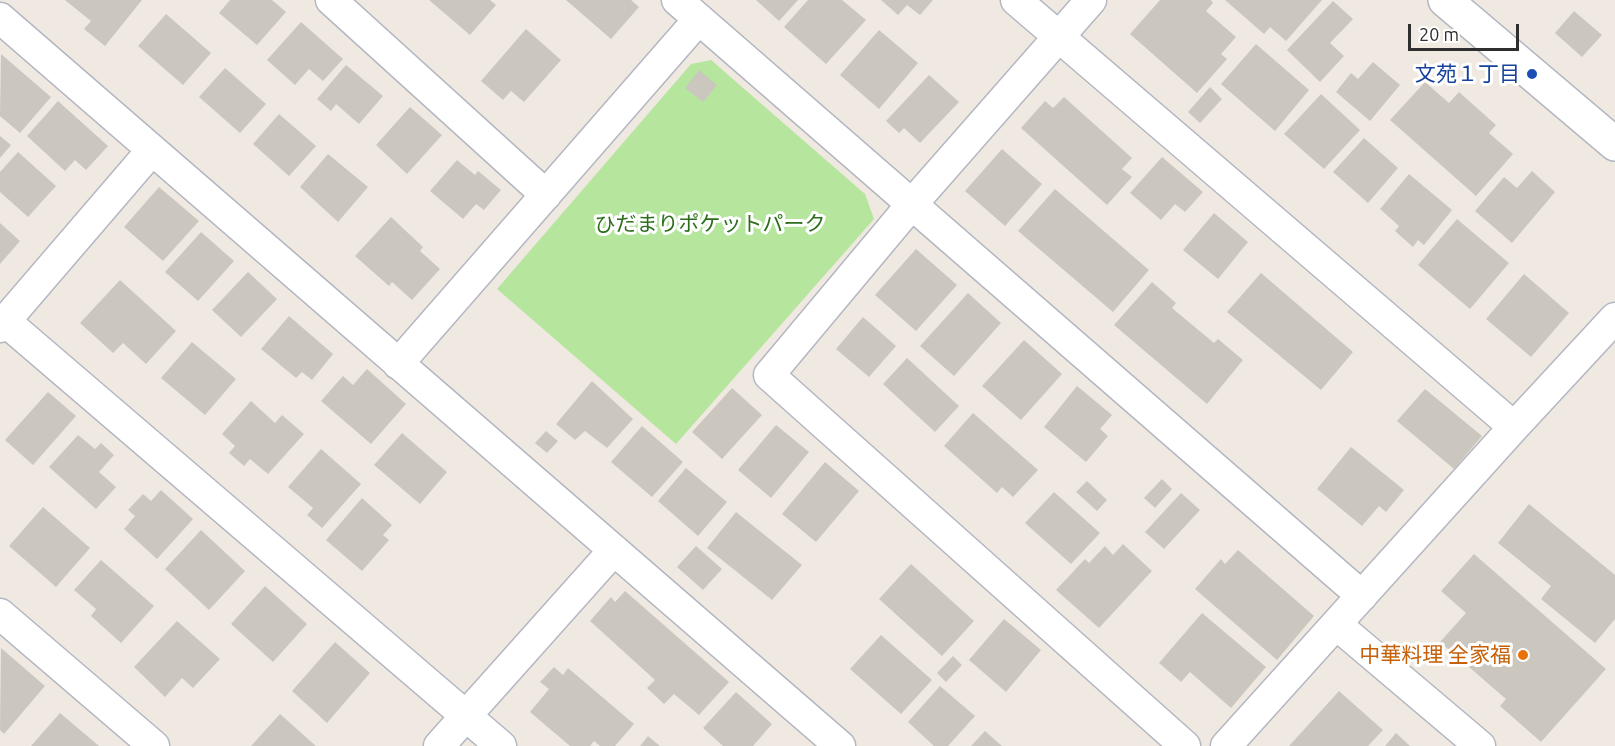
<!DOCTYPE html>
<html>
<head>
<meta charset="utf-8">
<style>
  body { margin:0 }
  #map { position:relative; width:1615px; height:746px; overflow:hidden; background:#efe9e1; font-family:Ubuntu,sans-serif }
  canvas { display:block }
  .scale { position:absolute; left:1408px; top:24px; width:111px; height:27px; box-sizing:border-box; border:3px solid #2e2e2e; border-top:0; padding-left:8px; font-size:18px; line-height:21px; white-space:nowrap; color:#2e2e2e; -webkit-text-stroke:4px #fff; paint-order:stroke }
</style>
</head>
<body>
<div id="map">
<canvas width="1615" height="746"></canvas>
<div class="scale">20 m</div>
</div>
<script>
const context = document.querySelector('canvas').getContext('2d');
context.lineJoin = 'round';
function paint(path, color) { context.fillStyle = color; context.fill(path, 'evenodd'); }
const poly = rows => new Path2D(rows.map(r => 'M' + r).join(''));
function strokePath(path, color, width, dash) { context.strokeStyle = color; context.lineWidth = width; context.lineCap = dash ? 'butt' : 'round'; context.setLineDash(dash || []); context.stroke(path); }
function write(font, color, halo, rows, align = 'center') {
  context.font = font + ' Ubuntu,"Noto Sans JP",sans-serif'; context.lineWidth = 6; context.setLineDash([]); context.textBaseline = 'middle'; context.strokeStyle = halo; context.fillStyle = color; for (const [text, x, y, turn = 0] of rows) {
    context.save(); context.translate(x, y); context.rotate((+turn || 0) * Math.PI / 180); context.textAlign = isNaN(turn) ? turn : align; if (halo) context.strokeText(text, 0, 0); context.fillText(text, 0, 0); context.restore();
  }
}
const green = poly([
  [711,60,865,194,874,219,676,444,497,289,691,64]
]);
const building = poly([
  [65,0,142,0,105,46,84,29,91,21],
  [230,0,272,0,286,12,257,45,219,13],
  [429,0,490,0,496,5,470,35],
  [566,0,631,0,639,7,611,39],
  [756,0,798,0,779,21],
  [808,0,842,0,866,20,826,64,784,27],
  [881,0,933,0,920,15,907,5,898,15],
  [1160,0,1211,0,1213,3,1206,11,1236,37,1221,54,1227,59,1197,93,1130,34],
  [1225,0,1322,0,1286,41,1270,27,1264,34],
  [1333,1,1353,19,1330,43,1344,56,1320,82,1287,50],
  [1574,11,1602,35,1582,57,1555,33],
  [166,14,211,53,183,85,138,46],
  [301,22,343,59,323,81,309,69,295,85,267,60],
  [526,29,561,60,524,102,511,91,503,100,481,81],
  [879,30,918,63,879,109,840,75],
  [1256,44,1309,90,1275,131,1221,84],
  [1,54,51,97,20,133,0,116],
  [1373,62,1400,85,1370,121,1336,92,1351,73,1358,79],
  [346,65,383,96,359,124,336,104,331,111,317,99],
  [225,68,266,104,240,133,199,97],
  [699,70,717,85,703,102,685,88],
  [929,75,959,102,920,143,904,128,899,133,886,121],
  [1425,82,1449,103,1459,92,1496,125,1489,133,1513,154,1476,196,1390,120],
  [1210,87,1222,99,1200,123,1188,112],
  [1321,94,1360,130,1324,169,1284,134],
  [1064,97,1132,158,1122,169,1132,177,1107,205,1021,128,1045,101,1053,108],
  [58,101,108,146,86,170,75,160,65,171,27,136],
  [410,107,442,135,407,174,376,145],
  [279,114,316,146,289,176,253,144],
  [0,136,11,145,0,158],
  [1364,138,1398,168,1368,203,1333,172],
  [1002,149,1042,184,1005,226,965,191],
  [18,152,56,186,28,217,0,192,0,172],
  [328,154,368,187,338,222,300,187],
  [1162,157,1203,192,1185,212,1175,204,1161,220,1130,193],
  [457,160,475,175,478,171,501,190,484,210,476,204,463,219,430,191],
  [1532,171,1555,192,1512,243,1475,211,1504,177,1517,188],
  [1409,174,1452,210,1424,245,1418,240,1413,247,1395,231,1399,226,1380,209],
  [159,187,199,221,163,261,124,227],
  [1055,189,1149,270,1113,312,1018,231],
  [1214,213,1248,242,1218,279,1183,250],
  [391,217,423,247,420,251,440,269,412,300,392,282,389,286,355,256],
  [1457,219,1509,263,1470,309,1418,265],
  [0,223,20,241,0,264],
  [201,232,234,261,198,301,165,272],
  [916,249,957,285,916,331,875,295],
  [248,272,277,299,241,337,212,310],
  [1261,273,1353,352,1321,390,1227,312],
  [1524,274,1569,313,1531,357,1486,319],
  [120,280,176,331,146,364,123,343,113,353,80,323],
  [1152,282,1176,303,1172,308,1214,343,1218,339,1243,360,1207,404,1114,325],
  [968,293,1001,323,954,376,920,346],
  [289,316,333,354,312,380,302,372,296,378,261,349],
  [863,317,896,346,869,377,836,349],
  [1024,340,1062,374,1021,420,982,386],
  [192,342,236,379,205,415,161,378],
  [907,358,959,406,935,432,883,384],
  [367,369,406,404,371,444,321,401,343,376,353,385],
  [592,381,633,419,607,448,585,431,575,440,556,424],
  [1077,386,1112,415,1100,429,1108,436,1086,462,1044,427],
  [732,388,762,415,722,459,692,432],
  [1425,389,1482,436,1454,469,1397,421],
  [48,392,76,416,33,465,5,440],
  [251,401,275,423,282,415,304,434,268,474,250,459,244,466,229,453,235,446,222,434],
  [973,413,1038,470,1013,497,1002,487,997,493,944,446],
  [776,425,809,452,771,498,738,470],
  [642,426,683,462,652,497,611,462],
  [546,431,558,441,547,453,535,443],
  [402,433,447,472,420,504,374,465],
  [78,435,95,449,101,443,114,455,99,472,116,487,96,509,49,467],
  [1351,447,1404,490,1386,512,1379,506,1362,526,1317,489],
  [321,449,361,484,322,528,307,515,313,508,288,487],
  [825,462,859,491,816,542,782,514],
  [686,468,727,502,698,536,658,501],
  [1162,479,1172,489,1155,508,1144,498],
  [1087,481,1107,500,1097,511,1076,492],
  [161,490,193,519,157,559,124,529,135,516,128,510,143,494,151,501],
  [1054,492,1100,533,1071,564,1025,523],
  [1181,493,1200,510,1164,549,1145,532],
  [362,498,392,525,383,535,389,540,362,571,326,540],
  [1529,504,1615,575,1615,619,1595,643,1541,599,1551,586,1498,543],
  [43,507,90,548,56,587,9,546],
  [736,512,802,565,772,600,707,548],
  [201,530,245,571,209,610,165,569],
  [1123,544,1152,571,1099,628,1056,590,1085,559,1089,563,1105,546,1113,555],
  [696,546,722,569,703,590,677,567],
  [1238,550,1314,616,1277,660,1195,589,1221,559,1225,564],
  [1474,554,1606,669,1541,742,1500,706,1506,699,1440,642,1466,613,1441,591],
  [101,560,154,606,121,643,91,616,96,609,74,590],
  [911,564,974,621,942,656,879,599],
  [265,586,307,624,273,662,231,624],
  [625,591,729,682,699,715,674,694,664,704,647,688,655,680,590,621,611,597,615,602],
  [1202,613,1266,667,1231,708,1190,672,1181,682,1159,663],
  [1004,619,1041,650,1006,692,969,660],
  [177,621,220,659,193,688,182,678,165,697,134,667],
  [881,635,932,680,901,714,850,669],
  [335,642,370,673,327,723,292,691],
  [1,648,45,686,4,734,0,730],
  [953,656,962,665,946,682,937,673],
  [554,667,563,675,568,668,634,724,615,746,600,746,594,741,590,746,570,746,530,712,549,689,540,682],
  [940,686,975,716,948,746,934,746,908,722],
  [1339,691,1383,730,1368,746,1289,746],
  [736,692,772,724,753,746,723,746,703,728],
  [60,713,99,746,31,746],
  [280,714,316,746,251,746],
  [985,731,1002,746,971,746],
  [1396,733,1410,746,1385,746],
  [648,736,660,746,640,746]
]);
const minor = poly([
  [331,0,546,195],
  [677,0,1362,596],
  [1016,0,1514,427],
  [1091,0,912,204,769,375,1185,746],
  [0,18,840,746],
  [5,321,501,746],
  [0,327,152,150],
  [398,364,699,19],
  [0,614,154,746],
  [1337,625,1480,746],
  [439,746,614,550],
  [1226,746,1514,427,1615,318]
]);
const tertiary = poly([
  [1445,0,1615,144]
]);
const markers = [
  [1532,74,6,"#1a4fb4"],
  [1523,655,6,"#e8710a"]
];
const transitNames = [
  ["文苑１丁目",1520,74]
];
const parkNames = [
  ["ひだまりポケットパーク",710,224]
];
const foodNames = [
  ["中華料理 全家福",1511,655]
];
paint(green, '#b6e59e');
paint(building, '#cbc7bf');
strokePath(minor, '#b4b7c1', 33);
strokePath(tertiary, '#b4b7c1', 36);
strokePath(minor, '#fff', 30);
strokePath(tertiary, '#fff', 33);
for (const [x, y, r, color] of markers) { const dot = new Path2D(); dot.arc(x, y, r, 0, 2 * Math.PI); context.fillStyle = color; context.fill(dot); strokePath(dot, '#fff', 2); }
write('21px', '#164399', '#fff', transitNames, 'right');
write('21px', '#2c6e1b', '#fff', parkNames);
write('21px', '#c56008', '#fff', foodNames, 'right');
</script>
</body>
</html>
